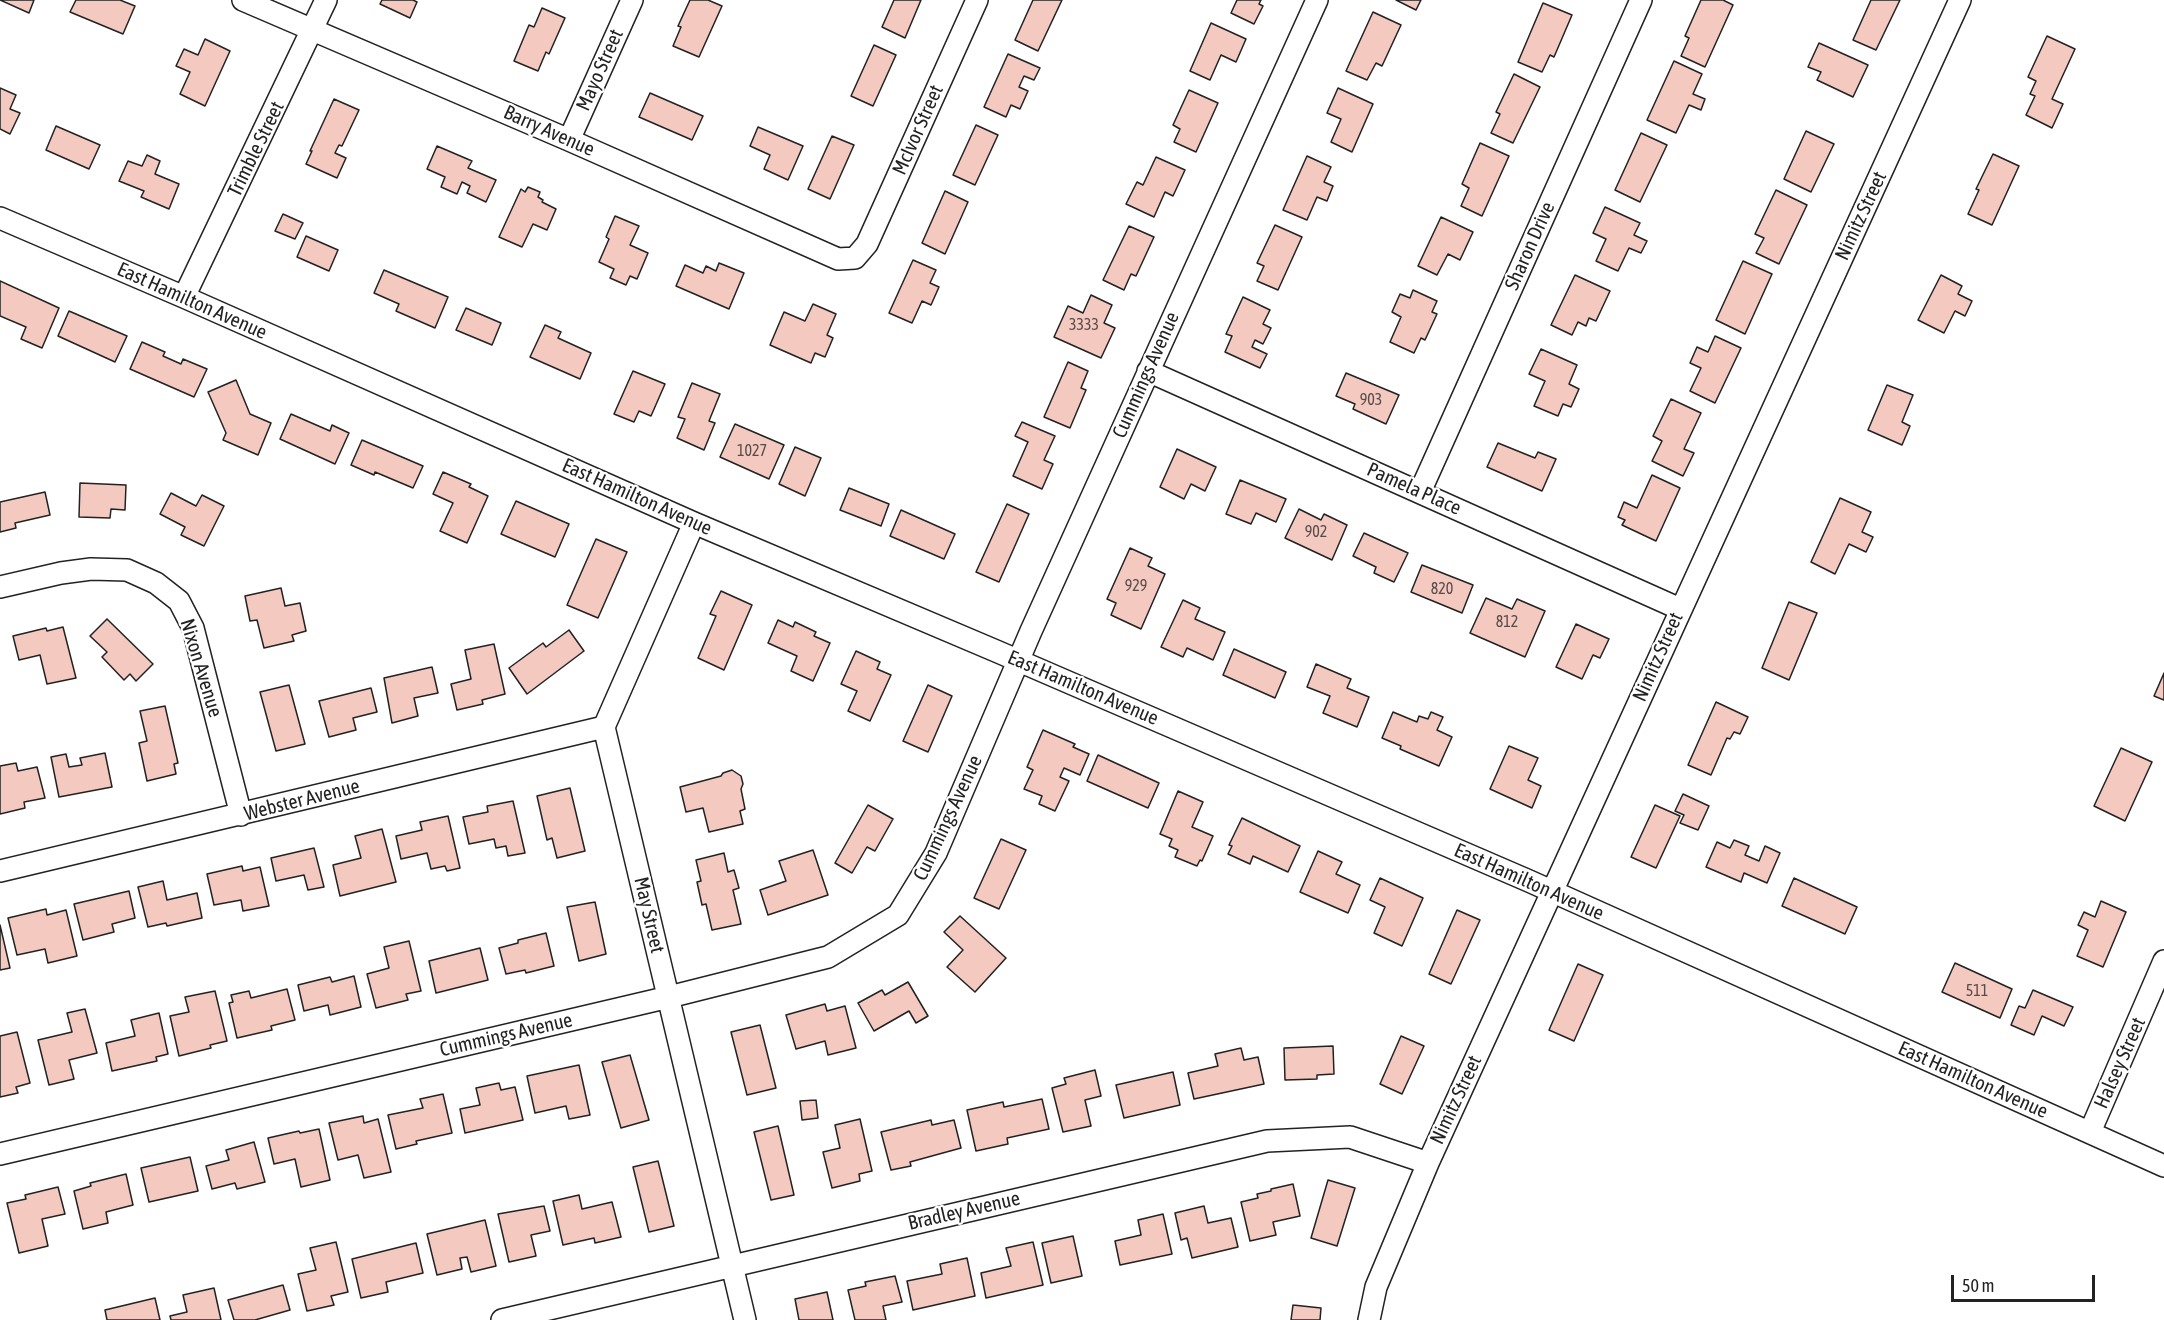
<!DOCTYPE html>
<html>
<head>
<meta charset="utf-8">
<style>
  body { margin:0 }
  #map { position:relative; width:2164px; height:1320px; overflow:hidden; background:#fff; font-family:"Asap Condensed",sans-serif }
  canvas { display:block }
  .scale { position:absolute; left:1951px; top:1275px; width:144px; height:27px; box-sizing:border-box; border:3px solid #222; border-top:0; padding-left:8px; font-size:18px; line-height:21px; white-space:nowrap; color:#222; -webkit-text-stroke:4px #fff; paint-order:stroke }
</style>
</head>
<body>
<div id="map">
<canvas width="2164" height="1320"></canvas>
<div class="scale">50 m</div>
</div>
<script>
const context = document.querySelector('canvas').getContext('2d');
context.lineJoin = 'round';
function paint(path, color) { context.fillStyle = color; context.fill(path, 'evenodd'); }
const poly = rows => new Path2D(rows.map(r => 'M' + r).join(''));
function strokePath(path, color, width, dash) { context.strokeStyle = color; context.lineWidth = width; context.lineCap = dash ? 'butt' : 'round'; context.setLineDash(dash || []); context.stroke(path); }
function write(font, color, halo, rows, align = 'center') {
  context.font = font + ' "Asap Condensed",sans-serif'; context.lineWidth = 4.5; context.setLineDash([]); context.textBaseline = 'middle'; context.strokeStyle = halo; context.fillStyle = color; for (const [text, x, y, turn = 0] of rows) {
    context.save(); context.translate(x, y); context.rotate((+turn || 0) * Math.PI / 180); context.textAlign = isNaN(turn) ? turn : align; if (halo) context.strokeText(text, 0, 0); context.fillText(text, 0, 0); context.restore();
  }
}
const building = poly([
  [0,0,34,0,29,13,0,0],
  [76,0,120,0,135,6,123,34,70,12,76,0],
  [382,0,413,0,417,2,410,18,380,4,382,0],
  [690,0,708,0,722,6,699,57,673,46,681,27,678,26,690,0],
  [894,0,921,0,905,38,882,27,894,0],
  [1033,0,1062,0,1038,51,1015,40,1033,0],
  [1237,0,1261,0,1259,4,1263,6,1254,24,1231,13,1237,0],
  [1396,0,1421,0,1416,10,1396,0],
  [1701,0,1723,0,1733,5,1705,67,1681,56,1689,38,1685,36,1701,0],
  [1871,0,1900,0,1876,50,1853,40,1871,0],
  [1543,3,1572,15,1554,57,1550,55,1542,72,1518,62,1543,3],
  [542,8,565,18,549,54,546,52,538,71,514,61,529,25,534,27,542,8],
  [1373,12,1401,25,1382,66,1376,63,1367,80,1346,71,1373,12],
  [1211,23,1246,39,1236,62,1221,55,1210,80,1190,71,1211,23],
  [2047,36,2075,49,2052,99,2063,104,2052,128,2026,115,2035,96,2030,94,2036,81,2028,77,2047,36],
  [205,39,230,51,205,106,180,94,190,72,176,66,184,49,198,55,205,39],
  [1819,43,1868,65,1853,97,1817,80,1821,72,1808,67,1819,43],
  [874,45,896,55,873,106,851,96,874,45],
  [1008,54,1040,68,1034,80,1024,76,1019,87,1028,91,1020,109,1011,105,1006,117,984,107,1008,54],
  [1674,61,1702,74,1693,94,1705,99,1701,110,1689,105,1676,133,1647,120,1674,61],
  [1514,74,1540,87,1513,143,1491,133,1500,114,1496,112,1514,74],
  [0,88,16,95,10,109,20,113,10,134,0,129,0,88],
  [1338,88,1373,104,1352,152,1331,142,1341,119,1327,113,1338,88],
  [1189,90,1218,103,1196,152,1174,142,1180,129,1173,125,1189,90],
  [650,93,703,116,692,140,639,117,650,93],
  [334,99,359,110,342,146,339,145,335,153,346,158,337,178,306,164,312,151,310,151,334,99],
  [976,125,998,135,975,185,953,175,976,125],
  [56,126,100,145,89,169,46,150,56,126],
  [758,127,803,146,788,180,764,169,770,155,750,146,758,127],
  [1806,131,1834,144,1811,192,1784,179,1806,131],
  [1641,133,1667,145,1640,202,1615,190,1641,133],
  [832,136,854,145,830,199,808,189,832,136],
  [1480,143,1509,156,1482,216,1461,206,1469,188,1462,184,1480,143],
  [437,146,472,161,468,168,496,180,486,202,467,193,470,186,462,182,457,194,441,187,445,177,427,169,437,146],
  [1993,154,2019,166,1992,225,1968,214,1979,190,1976,189,1993,154],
  [147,155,160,161,155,174,179,184,169,209,141,197,144,191,119,181,128,161,142,166,147,155],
  [1307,156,1331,167,1324,182,1333,186,1327,201,1317,197,1307,220,1283,210,1307,156],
  [1156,157,1185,170,1173,196,1165,192,1154,217,1126,204,1137,182,1143,185,1156,157],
  [528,187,540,192,538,197,543,200,542,202,556,209,547,230,533,224,522,247,499,237,521,189,525,192,528,187],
  [1776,190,1807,205,1779,264,1756,253,1764,238,1755,234,1776,190],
  [945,191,968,202,945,254,922,243,945,191],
  [1605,207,1640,223,1634,235,1647,241,1641,253,1629,248,1618,271,1596,261,1606,239,1593,233,1605,207],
  [283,214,303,223,295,239,275,231,283,214],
  [615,216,639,226,630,245,648,253,637,279,630,276,626,285,610,278,614,269,599,262,609,239,606,237,615,216],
  [1441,217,1473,232,1460,260,1448,254,1437,275,1418,266,1441,217],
  [1275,225,1302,237,1278,290,1257,281,1264,266,1257,263,1275,225],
  [1129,226,1154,237,1136,276,1131,274,1124,290,1103,280,1129,226],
  [306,236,338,250,329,271,297,257,306,236],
  [913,260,936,270,930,283,939,287,931,305,922,301,912,323,889,313,913,260],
  [1743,261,1772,274,1745,334,1716,320,1743,261],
  [719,263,744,273,729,309,676,286,685,265,703,273,706,266,716,271,719,263],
  [384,270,448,297,435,328,396,311,399,304,374,293,384,270],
  [1575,275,1610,291,1596,321,1589,318,1586,326,1578,322,1572,335,1551,325,1575,275],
  [1941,275,1962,286,1958,294,1972,301,1965,316,1955,311,1944,333,1918,320,1941,275],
  [0,281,59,308,42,348,21,339,26,327,0,316,0,281],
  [1413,290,1437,301,1432,312,1437,314,1425,340,1421,338,1414,353,1390,342,1401,317,1392,312,1400,294,1410,298,1413,290],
  [1091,295,1112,305,1104,323,1115,328,1101,358,1054,337,1068,306,1083,313,1091,295],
  [1243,297,1270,310,1263,324,1271,328,1263,344,1255,340,1252,347,1267,354,1260,368,1225,352,1232,336,1226,334,1243,297],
  [813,304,836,314,827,335,833,338,825,357,815,353,811,363,770,345,784,312,805,321,813,304],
  [466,308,501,323,492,345,456,330,466,308],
  [69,311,127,336,115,362,58,336,69,311],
  [545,325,561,332,558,338,591,353,580,379,530,357,545,325],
  [1715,336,1741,348,1715,403,1690,391,1701,368,1690,363,1697,347,1708,352,1715,336],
  [142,342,165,352,163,356,181,364,183,359,207,369,194,397,130,369,142,342],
  [1541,349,1577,365,1569,384,1579,389,1571,407,1563,404,1558,416,1534,406,1545,381,1529,374,1541,349],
  [1068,362,1088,371,1081,388,1086,390,1070,428,1044,417,1068,362],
  [633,371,665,384,651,416,639,411,634,422,614,414,633,371],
  [1346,373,1399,395,1386,424,1353,409,1355,404,1336,396,1346,373],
  [236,380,250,414,271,423,258,455,223,440,226,433,208,392,236,380],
  [692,383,720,394,709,421,715,423,704,450,677,438,685,419,678,417,692,383],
  [1887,385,1913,395,1902,422,1910,426,1902,445,1868,430,1887,385],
  [1671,399,1701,413,1684,449,1694,453,1683,476,1652,461,1662,441,1653,436,1671,399],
  [291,414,330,431,332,425,349,433,335,464,280,439,291,414],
  [1022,422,1055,436,1044,460,1053,464,1042,489,1013,476,1028,442,1015,436,1022,422],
  [735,424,784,445,769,479,720,457,735,424],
  [362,440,423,466,413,488,375,472,374,475,351,465,362,440],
  [1498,443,1535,458,1538,452,1556,459,1542,491,1487,467,1498,443],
  [795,447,821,458,805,496,779,484,795,447],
  [1177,449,1216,467,1205,491,1191,484,1184,499,1160,487,1177,449],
  [443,472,471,484,469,487,488,496,467,543,440,531,453,503,433,494,443,472],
  [1652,475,1680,488,1656,541,1622,525,1625,520,1618,517,1624,502,1637,508,1652,475],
  [1240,480,1286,499,1276,522,1256,513,1251,524,1226,514,1240,480],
  [80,483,126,485,125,510,111,509,110,518,79,517,80,483],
  [849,488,889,504,881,526,840,510,849,488],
  [45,492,50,515,15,523,16,528,0,532,0,502,45,492],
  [171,493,196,506,202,495,224,506,204,546,181,535,185,527,160,514,171,493],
  [1840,498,1871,512,1862,532,1873,537,1866,552,1849,544,1835,574,1811,562,1840,498],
  [516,501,569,524,555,557,501,534,516,501],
  [1007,504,1029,514,999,582,976,572,1007,504],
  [1299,509,1321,520,1324,514,1347,525,1332,560,1285,538,1299,509],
  [901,510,955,534,944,559,890,536,901,510],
  [1364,533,1408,553,1394,582,1374,573,1376,567,1353,556,1364,533],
  [596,539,627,552,598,618,567,605,596,539],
  [1130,548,1152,558,1148,566,1165,574,1141,629,1111,615,1116,603,1107,599,1130,548],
  [1422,565,1473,585,1462,613,1411,592,1422,565],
  [281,588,285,606,300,603,306,631,292,635,294,641,264,648,257,620,250,621,245,596,281,588],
  [721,591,752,605,724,670,698,658,716,616,710,614,721,591],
  [1486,598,1512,609,1517,599,1545,611,1525,657,1470,633,1486,598],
  [1183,600,1200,608,1195,619,1225,632,1213,660,1187,648,1183,657,1161,647,1183,600],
  [1789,602,1817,613,1789,680,1762,668,1789,602],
  [107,619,153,664,136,681,130,674,124,680,102,657,107,652,90,636,107,619],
  [778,620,793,627,795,622,816,632,814,636,830,643,813,681,791,671,797,656,768,643,778,620],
  [1576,624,1609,639,1600,658,1593,655,1582,679,1556,667,1576,624],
  [63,627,76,678,47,684,40,655,19,660,13,636,46,628,47,631,63,627],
  [569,630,584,651,527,694,509,668,543,643,546,647,569,630],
  [494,644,505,694,482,700,483,704,457,710,451,684,471,679,465,650,494,644],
  [1234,649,1286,672,1275,698,1223,675,1234,649],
  [856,651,880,662,877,669,891,675,870,721,848,711,857,691,841,684,856,651],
  [1316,664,1351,679,1347,688,1369,697,1357,727,1323,713,1330,696,1307,687,1316,664],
  [432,667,438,693,414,698,418,716,392,723,384,678,432,667],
  [2164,673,2164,700,2154,696,2164,673],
  [289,685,305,744,276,751,260,692,289,685],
  [928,685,952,696,928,752,903,741,928,685],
  [371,688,377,712,353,718,356,730,329,737,319,701,371,688],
  [1716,702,1748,717,1740,734,1734,732,1730,739,1727,738,1711,775,1688,765,1716,702],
  [165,706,178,763,174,764,176,774,147,781,139,743,147,741,140,711,165,706],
  [1393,712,1417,722,1419,716,1428,719,1431,712,1443,717,1437,730,1452,737,1439,766,1400,749,1401,746,1382,738,1393,712],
  [1043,730,1075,744,1073,747,1089,754,1080,775,1064,768,1060,777,1069,781,1055,811,1039,804,1042,796,1024,789,1033,770,1027,767,1043,730],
  [1509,746,1538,758,1528,780,1541,786,1532,808,1490,789,1509,746],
  [2121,748,2152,762,2125,821,2094,806,2121,748],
  [105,753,112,787,59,797,51,757,66,754,69,767,82,765,80,758,105,753],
  [1098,755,1159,783,1148,808,1087,781,1098,755],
  [16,763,18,771,37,767,45,798,24,802,25,808,0,814,0,766,16,763],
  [732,770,741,776,743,784,741,789,745,809,740,811,743,824,709,832,703,808,686,812,680,787,721,776,723,773,732,770],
  [570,788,585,851,557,858,552,838,547,840,537,796,570,788],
  [1178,791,1203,802,1192,827,1213,836,1202,861,1200,860,1197,866,1175,857,1178,850,1169,846,1172,839,1160,834,1178,791],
  [1683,794,1709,806,1698,830,1680,823,1684,815,1675,811,1683,794],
  [513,801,525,853,508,856,506,846,496,848,494,839,469,844,463,817,488,812,487,806,513,801],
  [868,805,893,819,875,851,867,847,852,873,835,863,868,805],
  [1655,805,1680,816,1656,868,1631,857,1655,805],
  [448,816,460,868,447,871,445,866,431,869,427,853,401,859,396,836,422,830,420,822,448,816],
  [1242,818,1300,846,1288,872,1253,856,1250,864,1228,854,1232,846,1229,845,1242,818],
  [382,829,396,882,340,896,333,865,361,858,355,836,382,829],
  [1001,839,1026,850,999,909,974,898,1001,839],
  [1734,840,1749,846,1745,855,1759,861,1765,846,1780,853,1767,883,1744,873,1741,882,1706,867,1717,842,1730,848,1734,840],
  [314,848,324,887,308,890,304,875,276,881,271,858,314,848],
  [813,850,828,895,768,915,760,890,786,881,779,861,813,850],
  [1318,851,1342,862,1336,874,1360,885,1348,913,1300,892,1318,851],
  [724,853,728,872,734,870,739,888,733,890,741,924,712,930,706,904,702,905,697,882,701,881,696,860,724,853],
  [242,866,243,871,260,867,269,906,243,911,241,900,214,905,207,874,242,866],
  [1380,878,1423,898,1402,946,1374,933,1385,907,1370,900,1380,878],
  [1794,878,1857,907,1845,934,1782,906,1794,878],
  [163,881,167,900,197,893,202,918,167,926,166,923,148,927,138,887,163,881],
  [129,891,135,918,112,924,114,932,83,940,74,904,129,891],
  [2101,901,2126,912,2103,967,2077,956,2088,930,2078,925,2084,912,2095,917,2101,901],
  [595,902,606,954,579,961,567,907,595,902],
  [46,909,47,915,66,910,77,956,48,963,45,949,17,955,8,918,46,909],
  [1457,910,1480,920,1451,984,1429,974,1457,910],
  [960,916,1006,958,975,992,947,967,963,950,944,932,960,916],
  [0,925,10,968,0,970,0,925],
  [546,933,554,966,526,973,525,970,506,974,499,948,518,943,518,940,546,933],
  [409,941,421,991,406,994,408,1000,376,1008,367,974,389,968,384,947,409,941],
  [480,948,488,980,436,993,429,961,480,948],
  [1955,963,2012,989,2000,1018,1942,992,1955,963],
  [1578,964,1603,975,1574,1041,1549,1030,1578,964],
  [354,976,361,1007,330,1015,328,1005,304,1011,298,985,330,977,332,982,354,976],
  [908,982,928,1016,916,1023,909,1011,874,1031,858,1003,882,990,885,995,908,982],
  [287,989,295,1020,271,1026,272,1030,237,1038,229,1003,233,1002,231,995,249,991,251,998,287,989],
  [2033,990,2073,1007,2064,1026,2042,1016,2034,1035,2011,1025,2019,1006,2025,1008,2033,990],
  [215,991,227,1041,210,1045,211,1048,179,1056,170,1016,189,1012,185,997,215,991],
  [825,1004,827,1011,845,1006,856,1048,828,1055,825,1041,796,1049,786,1015,825,1004],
  [85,1009,97,1053,69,1060,74,1079,49,1085,38,1040,72,1032,67,1013,85,1009],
  [159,1013,168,1054,156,1057,157,1061,112,1071,106,1043,135,1036,131,1020,159,1013],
  [760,1025,776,1088,747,1095,731,1032,760,1025],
  [17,1032,30,1083,16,1087,18,1093,0,1097,0,1036,17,1032],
  [1401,1036,1424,1046,1402,1094,1380,1084,1401,1036],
  [1333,1046,1334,1074,1317,1075,1317,1079,1285,1080,1284,1048,1333,1046],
  [1241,1048,1244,1060,1258,1057,1264,1084,1194,1099,1188,1073,1218,1066,1215,1054,1241,1048],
  [630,1055,649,1120,621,1128,602,1062,630,1055],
  [579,1065,590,1115,569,1119,566,1106,535,1113,527,1076,579,1065],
  [1095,1070,1101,1096,1085,1100,1091,1126,1063,1132,1052,1088,1066,1084,1064,1078,1095,1070],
  [1173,1072,1180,1105,1124,1118,1116,1085,1173,1072],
  [499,1083,501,1090,515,1087,523,1120,465,1133,460,1109,480,1105,476,1088,499,1083],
  [443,1094,452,1133,416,1141,417,1144,396,1149,388,1115,423,1108,420,1099,443,1094],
  [1042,1099,1049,1129,1007,1138,1008,1144,976,1151,967,1110,1003,1102,1004,1107,1042,1099],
  [816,1100,818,1118,802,1120,800,1101,816,1100],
  [363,1116,364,1123,378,1119,391,1172,364,1178,358,1155,338,1160,329,1123,363,1116],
  [860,1119,872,1171,859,1174,860,1181,832,1188,823,1152,840,1148,835,1125,860,1119],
  [931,1120,932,1125,954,1120,961,1148,910,1162,911,1166,891,1170,881,1132,931,1120],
  [778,1126,794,1195,771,1200,754,1132,778,1126],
  [319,1129,330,1180,301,1187,295,1159,274,1164,268,1138,299,1131,300,1133,319,1129],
  [254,1142,265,1182,237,1189,235,1183,212,1189,206,1166,229,1160,226,1150,254,1142],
  [190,1157,198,1191,149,1202,141,1168,190,1157],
  [658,1161,674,1226,649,1232,633,1167,658,1161],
  [126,1174,133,1205,106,1212,108,1223,83,1229,74,1191,91,1186,90,1183,126,1174],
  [1328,1180,1355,1188,1337,1246,1311,1238,1328,1180],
  [1293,1184,1300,1216,1273,1222,1276,1235,1250,1241,1241,1202,1258,1198,1257,1194,1271,1191,1271,1189,1293,1184],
  [58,1187,65,1214,42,1219,48,1246,19,1253,7,1203,26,1199,25,1195,58,1187],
  [579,1195,582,1209,612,1202,621,1237,595,1243,594,1238,563,1245,553,1201,579,1195],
  [544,1206,550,1231,531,1235,536,1256,509,1262,498,1214,544,1206],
  [1204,1206,1208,1223,1231,1218,1238,1247,1192,1258,1187,1238,1181,1240,1175,1213,1204,1206],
  [1163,1214,1172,1254,1120,1265,1115,1241,1141,1235,1138,1220,1163,1214],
  [485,1220,496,1266,471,1272,467,1257,460,1258,462,1269,437,1275,427,1234,485,1220],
  [1073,1236,1082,1276,1051,1283,1042,1243,1073,1236],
  [336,1242,348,1292,331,1296,334,1305,307,1311,298,1274,316,1270,310,1248,336,1242],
  [1033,1242,1043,1285,986,1298,981,1273,1011,1266,1006,1248,1033,1242],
  [416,1243,423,1273,386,1282,388,1292,361,1298,352,1259,416,1243],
  [967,1258,975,1296,913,1310,907,1281,942,1274,940,1264,967,1258],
  [895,1276,902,1302,883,1306,886,1320,855,1320,848,1290,866,1286,865,1282,895,1276],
  [283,1285,290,1310,255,1320,234,1320,228,1300,283,1285],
  [214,1288,221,1320,171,1320,170,1316,187,1312,183,1295,214,1288],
  [827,1292,833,1320,799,1320,795,1299,827,1292],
  [155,1298,160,1320,107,1320,105,1310,155,1298],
  [1293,1305,1321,1308,1320,1320,1291,1320,1293,1305]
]);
const minor = poly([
  [243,0,569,140,838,259,855,258,867,244,977,0],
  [569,140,632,0],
  [0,218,184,297,694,523,996,651,1529,881,2164,1166],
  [184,297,326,0],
  [1148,371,1680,609],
  [1420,492,1641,0],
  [694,523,604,727,745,1320],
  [0,587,61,573,91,569,127,570,156,583,179,601,193,628,241,815],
  [0,871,604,727],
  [2090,1132,2164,961],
  [0,1154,669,997,828,957,898,915,936,853,1031,631,1317,0],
  [502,1320,1267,1141,1350,1137,1428,1163],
  [1369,1320,1376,1287,1428,1163,1960,0]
]);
const numberNames = [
  ["3333",1084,325],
  ["903",1371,400],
  ["1027",752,451],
  ["902",1316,532],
  ["929",1136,586],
  ["820",1442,589],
  ["812",1507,622],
  ["511",1977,991]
];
const streetNames = [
  ["Mayo Street",600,70,-66],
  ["McIvor Street",918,130,-66],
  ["Barry Avenue",549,131,24],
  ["Trimble Street",256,149,-64],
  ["Nimitz Street",1861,216,-65],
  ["Sharon Drive",1530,246,-66],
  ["East Hamilton Avenue",192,301,24],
  ["Cummings Avenue",1146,375,-66],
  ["Pamela Place",1414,489,24],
  ["East Hamilton Avenue",637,497,24],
  ["Nimitz Street",1658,657,-66],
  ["Nixon Avenue",201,668,73],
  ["East Hamilton Avenue",1083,688,23],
  ["Webster Avenue",302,800,-14],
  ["Cummings Avenue",948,818,-65],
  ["East Hamilton Avenue",1529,882,24],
  ["May Street",649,915,77],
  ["Cummings Avenue",506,1035,-13],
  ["Halsey Street",2120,1063,-66],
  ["East Hamilton Avenue",1973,1080,24],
  ["Nimitz Street",1456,1100,-65],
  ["Bradley Avenue",964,1211,-13]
];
paint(building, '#f3c9c0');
strokePath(building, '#222', 1.5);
strokePath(minor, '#222', 24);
strokePath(minor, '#fff', 21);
write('16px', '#564c4a', null, numberNames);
write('20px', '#222', '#fff', streetNames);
</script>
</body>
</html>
